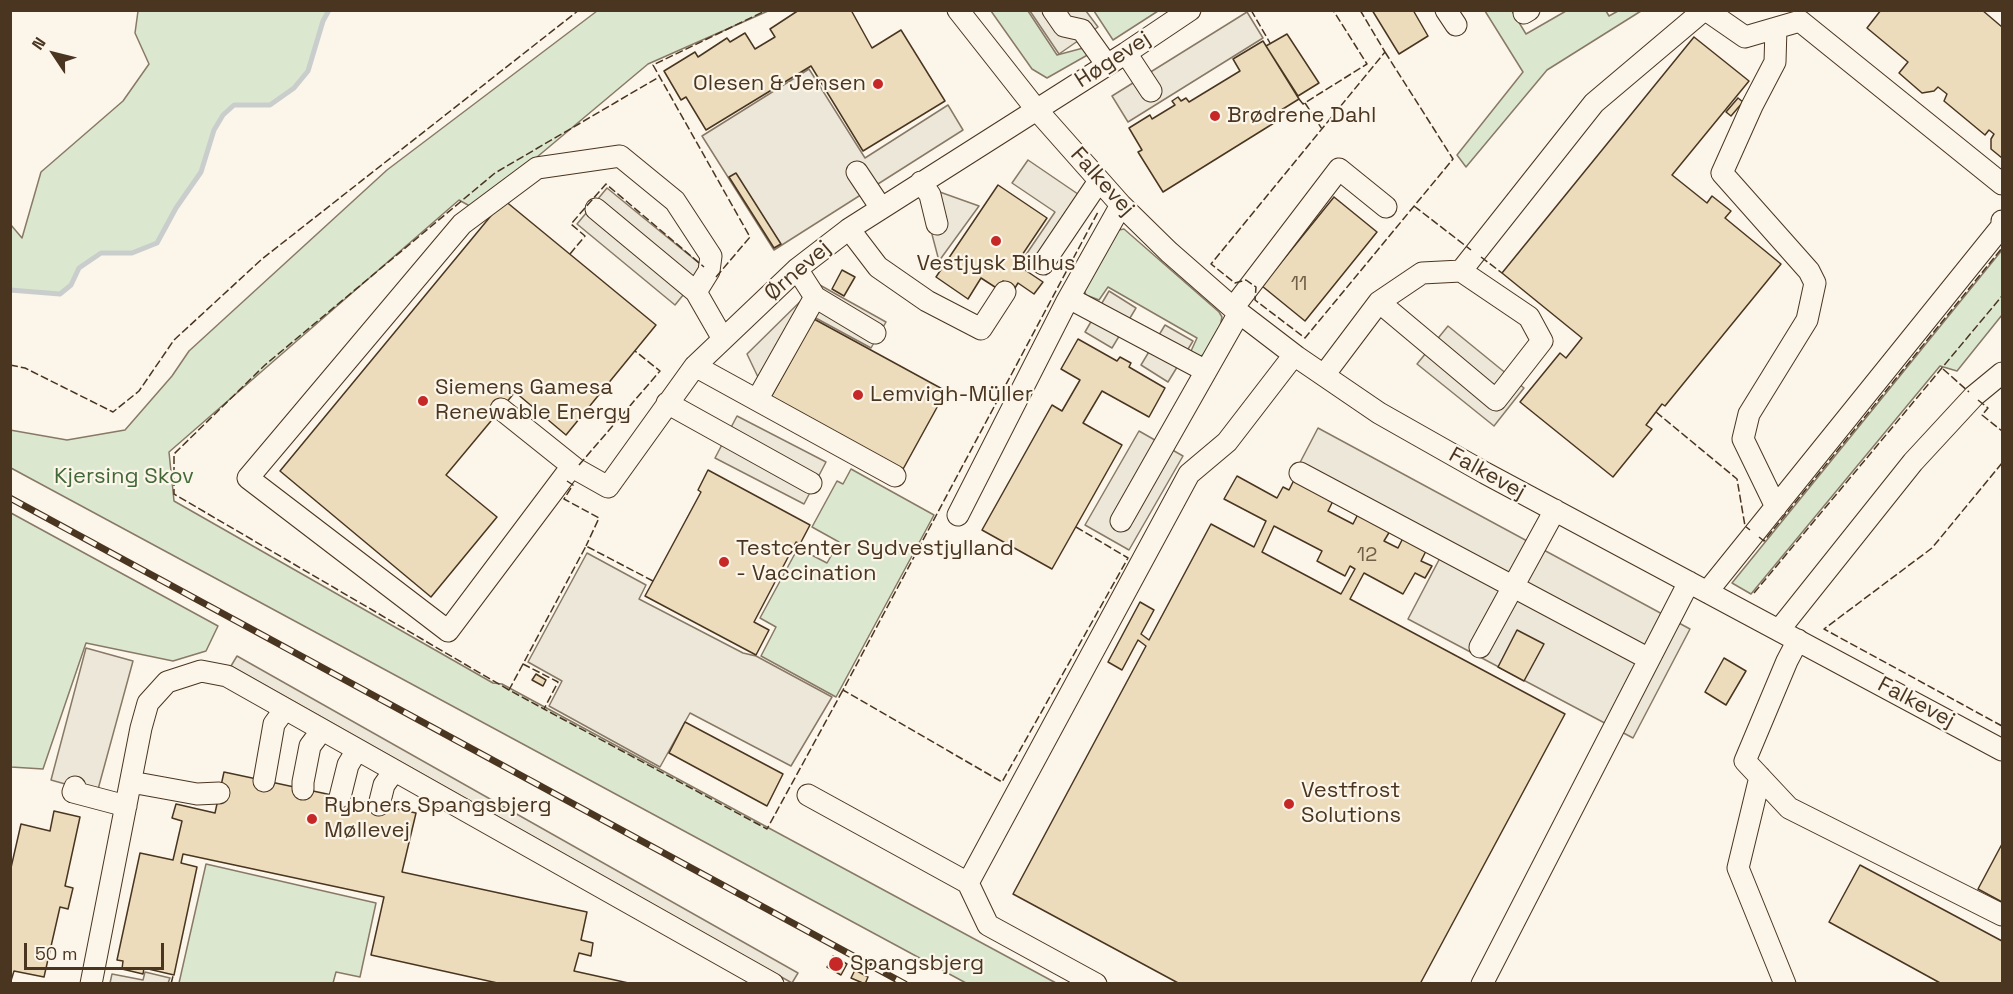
<!DOCTYPE html>
<html>
<head>
<meta charset="utf-8">
<style>
  body { margin:0 }
  #map { position:relative; width:2013px; height:994px; overflow:hidden; background:#fbf6e9; font-family:"Space Grotesk",sans-serif }
  canvas { display:block }
  .frame { position:absolute; inset:0; border:12px solid #4a3520; pointer-events:none }
  .north { position:absolute; left:24px; top:24px; width:60px; height:60px; -webkit-text-stroke:4px #fbf6e9; paint-order:stroke; rotate:305deg; font-size:16px; font-weight:700; line-height:24px; text-align:center; color:#4a3520 }
  .north::after { content:''; display:block; margin:auto; width:21px; height:27px; background:#4a3520; clip-path:polygon(50% 0,100% 100%,50% 72%,0 100%) }
  .scale { position:absolute; left:24px; top:943px; width:140px; height:27px; box-sizing:border-box; border:3px solid #4a3520; border-top:0; padding-left:8px; font-size:18px; line-height:21px; white-space:nowrap; color:#4a3520; -webkit-text-stroke:4px #fbf6e9; paint-order:stroke }
</style>
</head>
<body>
<div id="map">
<canvas width="2013" height="994"></canvas>
<div class="frame"></div>
<div class="north">N</div>
<div class="scale">50 m</div>
</div>
<script>
const context = document.querySelector('canvas').getContext('2d');
context.lineJoin = 'round';
function paint(path, color) { context.fillStyle = color; context.fill(path, 'evenodd'); }
const poly = rows => new Path2D(rows.map(r => 'M' + r).join(''));
function strokePath(path, color, width, dash) { context.strokeStyle = color; context.lineWidth = width; context.lineCap = dash ? 'butt' : 'round'; context.setLineDash(dash || []); context.stroke(path); }
function write(font, color, halo, rows, align = 'center') {
  context.font = font + ' "Space Grotesk",sans-serif'; context.lineWidth = 4.5; context.setLineDash([]); context.textBaseline = 'middle'; context.strokeStyle = halo; context.fillStyle = color; for (const [text, x, y, turn = 0] of rows) {
    context.save(); context.translate(x, y); context.rotate((+turn || 0) * Math.PI / 180); context.textAlign = isNaN(turn) ? turn : align; if (halo) context.strokeText(text, 0, 0); context.fillText(text, 0, 0); context.restore();
  }
}
const green = poly([
  [138,11,329,11,323,21,308,71,294,88,270,105,234,105,223,115,214,130,201,172,176,208,157,243,132,253,101,253,79,268,71,285,60,294,11,290,11,225,22,238,41,172,123,101,149,64,135,33,138,11],
  [597,11,768,11,648,64,475,209,459,200,169,452,174,501,493,683,502,684,1056,983,966,983,11,468,10,430,67,440,125,430,172,376,189,351,387,170,597,11],
  [991,11,1028,11,1057,55,1087,47,1091,53,1047,78,1032,69,991,11],
  [1094,11,1158,11,1113,40,1094,11],
  [1485,11,1512,11,1526,34,1566,11,1606,11,1609,16,1618,11,1641,11,1547,70,1466,167,1457,155,1523,72,1485,11],
  [1124,229,1219,312,1222,317,1220,327,1206,354,1198,357,1191,351,1197,338,1108,287,1099,300,1086,295,1083,287,1114,231,1124,229],
  [2002,250,2002,315,1957,371,1940,366,1751,594,1732,583,2002,250],
  [851,469,934,515,836,697,761,656,776,627,760,618,798,548,827,563,839,542,812,527,837,481,843,484,851,469],
  [11,513,218,626,206,651,173,661,86,643,43,769,11,767,11,513],
  [206,864,376,903,360,977,336,972,333,983,179,983,206,864]
]);
const parking = poly([
  [1030,11,1086,11,1098,27,1059,54,1030,11],
  [1247,12,1263,38,1128,122,1112,96,1247,12],
  [809,69,865,158,948,105,963,130,774,250,702,136,809,69],
  [1028,160,1094,205,1046,275,1023,259,1055,212,1012,183,1028,160],
  [607,188,705,268,675,305,577,224,607,188],
  [937,191,979,206,939,261,924,204,937,191],
  [818,284,886,322,871,348,812,316,768,398,747,354,818,284],
  [1109,291,1136,308,1112,348,1085,332,1109,291],
  [1165,325,1193,341,1168,382,1141,365,1165,325],
  [1448,326,1524,388,1494,426,1417,364,1448,326],
  [737,416,826,462,804,504,715,458,737,416],
  [1318,428,1690,629,1633,738,1408,619,1441,556,1293,476,1318,428],
  [1139,431,1183,456,1129,550,1085,525,1139,431],
  [587,553,646,585,639,599,743,653,756,656,832,697,791,766,690,713,660,767,549,706,562,681,528,662,587,553],
  [86,648,133,661,97,793,51,780,86,648],
  [237,656,798,973,792,983,231,666,237,656],
  [145,972,170,978,168,983,110,983,112,974,143,980,145,972]
]);
const stream = poly([
  [10,290,60,294,71,285,79,268,101,253,132,253,157,243,176,208,201,172,214,130,223,115,234,105,270,105,294,88,308,71,323,21,329,10]
]);
const building = poly([
  [799,10,851,10,872,48,901,30,945,101,863,151,811,66,706,130,686,97,681,100,664,71,695,52,698,57,727,38,730,42,745,33,755,49,775,37,770,29,799,10],
  [1372,10,1413,10,1428,36,1399,54,1372,10],
  [1881,10,1982,10,2002,27,2002,158,1991,149,1991,139,1994,134,1989,130,1985,135,1944,101,1947,94,1938,87,1934,91,1922,93,1899,73,1908,62,1867,28,1881,10],
  [1287,34,1319,83,1298,96,1266,46,1287,34],
  [1694,37,1749,81,1672,175,1707,203,1712,196,1731,211,1725,218,1781,264,1665,406,1662,404,1646,425,1652,429,1613,477,1520,402,1560,353,1566,358,1582,338,1502,273,1694,37],
  [1263,41,1299,99,1270,117,1274,123,1163,192,1138,152,1142,150,1129,128,1150,115,1152,119,1175,105,1172,101,1178,97,1181,101,1186,98,1189,102,1240,71,1233,59,1263,41],
  [1738,98,1743,102,1731,116,1726,112,1738,98],
  [736,173,781,244,774,248,729,177,736,173],
  [998,185,1047,218,1016,264,1043,282,1034,294,1018,283,1015,288,1003,281,998,289,981,278,968,299,936,277,998,185],
  [1334,197,1377,232,1305,321,1262,286,1334,197],
  [504,200,656,325,566,435,515,392,501,409,446,475,497,517,431,597,280,471,504,200],
  [842,270,855,277,844,296,832,289,842,270],
  [814,319,946,391,902,471,770,399,814,319],
  [1078,339,1117,361,1120,357,1131,363,1129,367,1165,388,1149,417,1102,391,1083,423,1122,445,1052,569,982,530,1052,405,1062,411,1080,380,1061,369,1078,339],
  [708,470,810,525,800,544,796,542,754,622,769,630,756,655,645,596,701,492,698,490,708,470],
  [1237,476,1277,498,1283,487,1289,490,1294,480,1333,501,1328,511,1353,524,1358,514,1390,531,1384,541,1398,548,1403,538,1426,551,1421,561,1432,566,1425,578,1415,573,1403,594,1364,573,1350,599,1565,714,1420,984,1180,984,1013,894,1146,646,1138,640,1122,670,1108,662,1140,602,1154,610,1141,634,1149,640,1211,524,1254,547,1266,521,1224,499,1237,476],
  [1274,526,1322,551,1317,561,1345,576,1350,566,1355,569,1341,594,1262,552,1274,526],
  [1517,630,1544,644,1524,681,1498,667,1517,630],
  [1724,658,1746,671,1726,705,1705,692,1724,658],
  [536,674,546,680,543,686,532,680,536,674],
  [685,722,783,774,767,806,669,753,685,722],
  [224,772,416,813,402,872,587,912,581,940,593,943,591,956,579,953,574,971,633,984,502,984,371,955,384,897,183,854,181,863,197,867,174,975,144,968,143,974,122,969,123,961,117,960,140,853,173,860,182,821,172,818,176,804,215,813,224,772],
  [54,811,80,817,65,886,73,888,68,909,60,907,44,977,14,971,10,984,10,872,21,824,50,831,54,811],
  [2002,844,2002,902,1978,889,2002,844],
  [1860,865,2002,941,2002,984,1942,984,1829,922,1860,865],
  [833,956,847,964,841,975,827,967,833,956],
  [855,970,868,977,865,984,851,978,855,970]
]);
const minor = poly([
  [958,10,1036,109,1121,205,1169,252,1233,308,1297,357,1379,413,1485,473,2002,750],
  [1053,10,1064,26,1082,30,1107,65],
  [1446,10,1456,25],
  [1706,10,1745,37,1800,21,2002,184],
  [1524,13,1529,10],
  [1126,53,1151,91],
  [857,172,881,208],
  [921,182,930,195,937,224],
  [596,209,696,292,723,339],
  [849,229,878,267,927,301,981,329,1005,292],
  [1043,264,1099,181],
  [797,269,815,297,875,333],
  [1461,271,1594,103,1704,10],
  [1069,298,1206,371],
  [1233,308,1339,169,1386,207],
  [695,366,895,476],
  [1324,375,1379,302,1422,273,1461,271,1529,317,1542,341,1496,400,1379,302],
  [757,400,815,297],
  [667,403,811,483],
  [501,409,576,469,608,487,695,366,797,269,849,229,1126,53,1190,10],
  [572,466,448,631,248,478,462,224,537,168,620,156,675,201,711,256,709,271,696,292],
  [1300,473,1649,659],
  [1776,507,1743,439,1749,414,1807,320,1815,283,1809,271,1722,173,1752,106,1775,62,1776,28],
  [958,515,1066,303,1121,205],
  [1121,521,1239,313],
  [1707,592,2002,226,2002,221],
  [1779,630,1913,462,1974,396,2002,373],
  [1798,640,1787,661,1745,761,1789,808,2002,915],
  [1480,647,1555,510],
  [1760,777,1738,868,1785,984],
  [264,781,274,724,285,709],
  [131,782,197,794,219,793],
  [75,787,73,792,126,806],
  [303,789,303,782,310,746,322,730],
  [808,795,968,883,1189,474,1227,442,1294,355],
  [340,797,348,765,357,750],
  [379,805,384,785,394,771],
  [968,883,988,925,1096,984],
  [91,984,141,728,148,703,167,682,201,671,227,676,773,984],
  [1482,984,1689,582]
]);
const rail = poly([
  [10,498,905,984]
]);
const fence = poly([
  [1251,10,1270,43],
  [1360,10,1385,52],
  [1385,52,1453,159,1305,338,1255,300,1256,287,1246,280,1235,283,1211,264,1385,52],
  [1299,99,1303,104,1367,64,1333,10],
  [1305,103,1322,129],
  [1414,206,1471,250],
  [570,254,585,236,571,224,606,184,704,267],
  [1481,257,1502,273],
  [716,277,750,237,653,65,767,10],
  [10,365,25,368,113,412,139,391,174,340,262,259,579,10],
  [1943,369,1969,392],
  [1978,400,1988,408,1982,415,2002,431],
  [1656,412,1737,479,1745,526,1750,530],
  [2002,463,1932,548,1824,629,2002,726],
  [579,465,660,371,635,351],
  [567,481,573,485,564,499,599,518,586,546],
  [1076,527,1128,558,1002,782,843,690,1098,212],
  [1759,537,1764,541,2002,248],
  [653,581,586,546,523,664,558,682,544,709,767,829,843,690],
  [1754,593,2002,296],
  [523,664,509,690,544,709],
  [509,690,174,494,174,454,265,365,495,173,659,77],
  [171,984,173,976]
]);
const markers = [
  [878,84,6,"#c62828"],
  [1215,116,6,"#c62828"],
  [996,241,6,"#c62828"],
  [858,395,6,"#c62828"],
  [423,401,6,"#c62828"],
  [724,562,6,"#c62828"],
  [1289,804,6,"#c62828"],
  [312,819,6,"#c62828"],
  [836,964,8,"#c62828"]
];
const numberNames = [
  ["11",1299,285],
  ["12",1367,556]
];
const streetNames = [
  ["Høgevej",1113,60,-33],
  ["Falkevej",1102,182,48],
  ["Ørnevej",798,271,-41],
  ["Falkevej",1487,474,29],
  ["Falkevej",1916,703,28]
];
const poiNames = [
  ["Olesen & Jensen",866,84,"right"],
  ["Brødrene Dahl",1227,116],
  ["Vestjysk Bilhus",996,264,"center"],
  ["Siemens Gamesa",435,388],
  ["Renewable Energy",435,413],
  ["Lemvigh-Müller",870,395],
  ["Testcenter Sydvestjylland",736,549],
  ["- Vaccination",736,574],
  ["Vestfrost",1301,791],
  ["Solutions",1301,816],
  ["Rybners Spangsbjerg",324,806],
  ["Møllevej",324,831],
  ["Spangsbjerg",850,964]
];
const parkNames = [
  ["Kjersing Skov",124,477]
];
paint(green, '#dce7d0');
strokePath(green, '#887966', 1.5);
paint(parking, '#ede7d9');
strokePath(parking, '#887966', 1.5);
strokePath(stream, '#c9cecd', 5);
paint(building, '#ecdcbc');
strokePath(building, '#4a3520', 1.5);
strokePath(minor, '#4a3520', 23);
strokePath(minor, '#fbf6e9', 21);
strokePath(rail, '#4a3520', 7);
strokePath(rail, '#fbf6e9', 4.5, [14]);
strokePath(fence, '#4a3520', 1.5, [8, 3]);
for (const [x, y, r, color] of markers) { const dot = new Path2D(); dot.arc(x, y, r, 0, 2 * Math.PI); context.fillStyle = color; context.fill(dot); strokePath(dot, '#fbf6e9', 2); }
write('20px', '#725f47', null, numberNames);
write('22px', '#4a3520', '#fbf6e9', streetNames);
write('22px', '#4a3520', '#fbf6e9', poiNames, 'left');
write('22px', '#436837', '#fbf6e9', parkNames);
</script>
</body>
</html>
